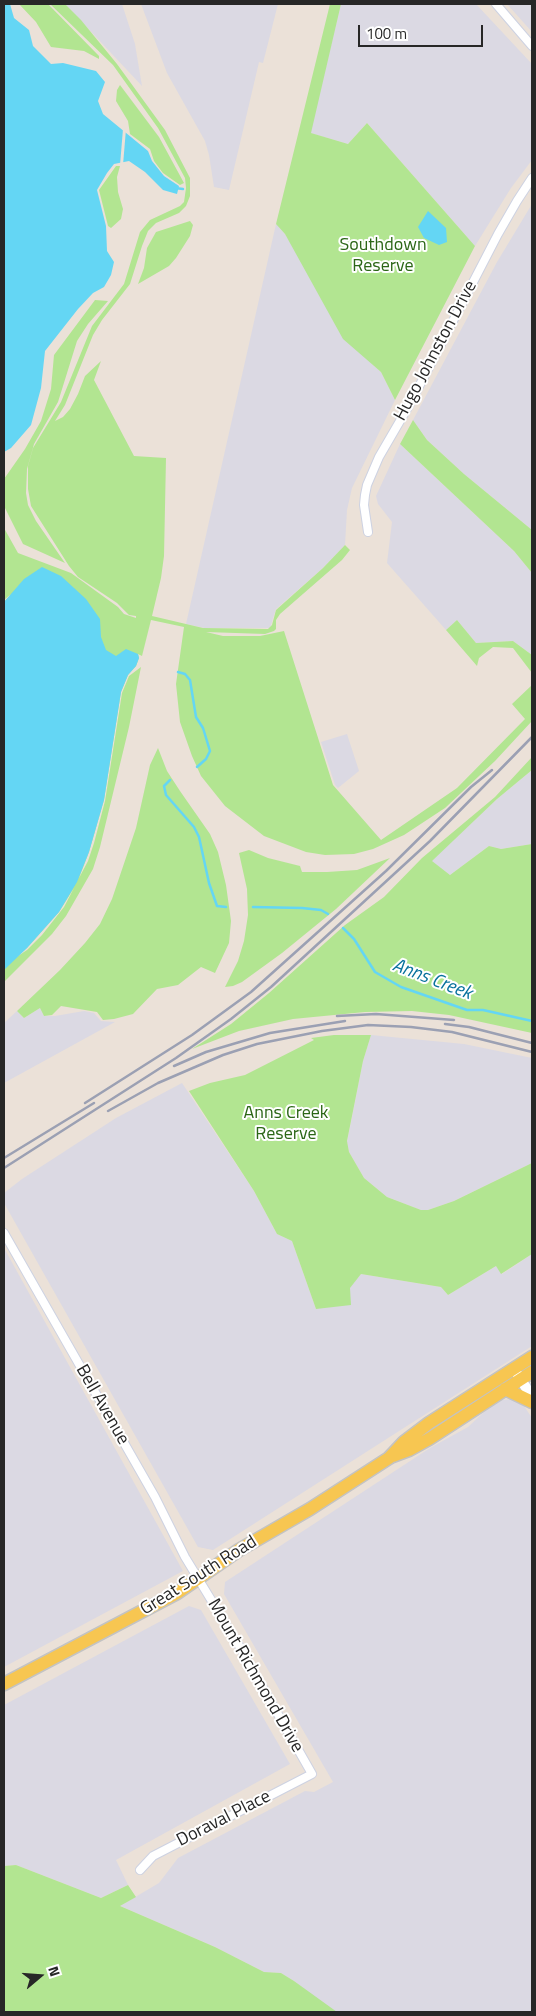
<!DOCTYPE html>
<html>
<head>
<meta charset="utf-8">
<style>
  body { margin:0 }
  #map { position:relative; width:536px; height:2016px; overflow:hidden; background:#ebe1d8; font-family:"Titillium Web",sans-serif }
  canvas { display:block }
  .frame { position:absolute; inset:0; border:5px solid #272727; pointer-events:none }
  .north { position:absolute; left:15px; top:1951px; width:50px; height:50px; -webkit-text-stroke:4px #fff; paint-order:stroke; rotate:72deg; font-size:14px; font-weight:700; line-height:20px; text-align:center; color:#272727 }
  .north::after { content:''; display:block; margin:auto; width:18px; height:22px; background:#272727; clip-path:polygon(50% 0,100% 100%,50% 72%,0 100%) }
  .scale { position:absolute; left:358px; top:25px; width:125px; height:22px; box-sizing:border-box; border:2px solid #272727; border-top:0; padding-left:6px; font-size:15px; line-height:18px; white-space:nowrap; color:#272727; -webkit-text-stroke:4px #fff; paint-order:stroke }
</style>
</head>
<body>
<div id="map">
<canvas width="536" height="2016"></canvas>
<div class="frame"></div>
<div class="north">N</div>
<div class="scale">100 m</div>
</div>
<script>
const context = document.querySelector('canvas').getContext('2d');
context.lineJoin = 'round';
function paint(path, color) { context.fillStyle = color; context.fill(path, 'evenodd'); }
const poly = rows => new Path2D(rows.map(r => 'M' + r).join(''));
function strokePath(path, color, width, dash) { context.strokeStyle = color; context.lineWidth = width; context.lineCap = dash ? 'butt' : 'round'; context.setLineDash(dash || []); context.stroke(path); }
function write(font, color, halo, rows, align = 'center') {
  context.font = font + ' "Titillium Web",sans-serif'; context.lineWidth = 4; context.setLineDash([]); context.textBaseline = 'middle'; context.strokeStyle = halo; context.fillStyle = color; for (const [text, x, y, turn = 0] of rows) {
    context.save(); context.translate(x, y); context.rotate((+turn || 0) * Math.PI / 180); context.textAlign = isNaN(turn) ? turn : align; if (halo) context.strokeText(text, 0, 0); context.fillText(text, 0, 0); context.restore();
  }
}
const industrial = poly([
  [65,4,122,4,135,44,142,86],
  [141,4,278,4,263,63,259,62,229,190,214,187,209,155,205,141,167,73],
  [341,4,476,4,532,64,532,160,511,188,475,246,367,123,348,144,310,133],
  [507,4,532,4,532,32],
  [532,204,532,530,464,474,427,440,413,420,497,262],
  [276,224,285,234,372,364,381,372,395,400,352,488,347,510,345,545,323,568,276,609,270,628,204,628,186,624],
  [400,444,514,551,532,573,532,655,513,641,476,643,457,620,446,630,387,563,392,522,378,504,376,496],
  [347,734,359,771,338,788,335,785,321,742],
  [532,770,532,844,501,849,489,846,450,875,431,861,497,799],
  [40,1008,44,1016,55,1016,84,1011,94,1013,101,1021,115,1022,4,1083,4,1023,17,1011,24,1018],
  [371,1035,464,1044,532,1058,532,1163,454,1201,428,1210,421,1210,387,1197,364,1178,349,1152,347,1142,363,1061],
  [182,1083,254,1191,277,1234,292,1241,316,1309,350,1287,361,1274,441,1287,448,1295,496,1266,502,1274,532,1254,532,1346,213,1550,198,1547,4,1203,4,1193,22,1179,116,1118],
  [4,1248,183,1571,4,1667],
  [512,1399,522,1403,532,1418,532,2012,333,2012,294,1981,281,1973,264,1972,215,1947,120,1906,159,1883,178,1858,305,1791,314,1792,333,1782,224,1594,225,1582,430,1448,468,1427,484,1412,501,1400],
  [189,1606,201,1610,290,1764,116,1860,128,1885,101,1898,16,1865,4,1866,4,1705]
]);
const green = poly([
  [19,4,48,4,99,56,99,59,84,51,51,47,36,22],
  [50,4,65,4,81,20,117,64,165,130,190,178,190,196,186,206,179,213,156,223,148,231,142,246,130,284,102,320,93,335,65,405,55,421,63,417,70,409,78,394,85,376,101,361,94,380,134,456,166,458,164,556,161,578,152,616,203,628,268,629,272,625,276,610,323,568,345,545,350,550,342,560,280,614,276,620,276,629,274,631,265,634,206,632,223,636,260,636,284,631,333,785,381,840,457,788,525,719,512,704,532,685,532,721,495,761,445,808,404,835,373,849,354,854,325,855,306,852,264,836,225,806,201,776,192,756,180,722,176,684,184,627,151,620,142,656,138,654,139,658,136,666,128,675,121,692,104,800,89,852,79,878,88,861,94,843,105,801,122,693,129,676,141,667,129,727,100,847,93,869,66,916,52,934,4,982,4,602,11,594,4,600,4,528,18,553,71,573,118,607,124,614,136,618,136,616,129,615,117,603,78,577,69,566,31,506,28,489,28,466,33,448,61,402,92,326,124,284,140,232,150,220,180,206,184,202,186,188,185,178,158,128,113,65],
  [74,888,64,907,42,935,27,950,15,958,27,948,59,912],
  [330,4,341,4,311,133,348,144,367,123,475,246,395,400,381,372,343,339,285,234,276,224],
  [120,85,159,137,184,183,180,185,163,173,154,161,150,149,130,134,128,121,116,101,117,90],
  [116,166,120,166,117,177,118,192,123,209,121,219,111,228,108,226,99,190],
  [190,221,193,225,190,236,176,258,169,266,138,284,144,268,147,248,156,232],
  [95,300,108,301,88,324,77,341,58,402,34,444,27,469,26,493,28,505,36,521,65,563,23,544,4,506,4,479,25,449,41,421,51,389,54,355],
  [413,420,427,440,464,474,532,530,532,573,514,551,400,444],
  [457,620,476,643,513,641,532,655,532,673,513,648,493,647,479,658,477,666,446,630],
  [158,748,167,771,180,791,210,834,218,852,226,885,231,921,229,943,215,973,201,967,178,985,157,989,133,1014,114,1019,103,1020,97,1012,61,1006,52,1015,44,1016,40,1008,24,1018,17,1011,60,970,85,943,100,924,112,899,136,828,150,765],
  [532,757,532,770,497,799,432,861,450,875,489,846,501,849,532,844,532,1033,449,1015,412,1011,365,1012,293,1019,239,1031,192,1049,231,1024,269,993,345,925,384,897,422,858,495,797],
  [249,850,268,858,300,866,302,872,327,872,357,870,390,858,336,909,282,953,242,982,233,986,225,987,238,961,244,941,248,915,247,889,239,853],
  [334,1035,371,1035,363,1061,347,1141,349,1152,364,1178,387,1197,421,1210,428,1210,454,1201,532,1163,532,1254,501,1274,496,1266,448,1295,441,1287,361,1274,350,1288,351,1305,316,1309,292,1241,277,1234,254,1191,189,1091,210,1083,245,1075,314,1040,311,1038],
  [16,1865,101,1898,128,1885,136,1897,120,1906,215,1947,264,1972,281,1973,294,1981,337,2012,4,2012,4,1866]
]);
const water = poly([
  [4,4,10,4,14,18,29,30,33,46,51,64,63,63,96,71,105,82,98,101,103,114,148,151,152,161,164,176,179,186,177,194,163,190,145,172,129,161,114,164,107,173,97,190,106,226,107,251,114,262,111,275,104,287,93,293,78,309,45,351,41,388,31,425,11,448,4,452],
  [428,211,446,228,447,242,439,245,424,238,418,227],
  [42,567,61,576,86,599,100,619,101,637,106,650,116,656,126,649,138,654,139,658,136,666,128,675,121,692,104,800,89,852,77,882,59,912,27,948,4,970,4,602,24,579]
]);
const pier = poly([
  [123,129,126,129,123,165,120,165]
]);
const stream = poly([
  [175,188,183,189],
  [178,672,185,674,190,680,196,717,203,728,210,751,206,759,197,767],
  [170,780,164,786,166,795,194,827,199,837,209,883,217,906,226,907],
  [253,907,302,908,321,910,328,914],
  [343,928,354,939,375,972,401,987,467,1010,483,1010,532,1021]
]);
const minor = poly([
  [496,4,532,46],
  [368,532,364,505,365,495,367,485,379,457,411,402,498,234,517,201,532,178],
  [4,1233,155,1497,185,1557,238,1644,312,1774,153,1856,140,1870]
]);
const tertiary = poly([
  [518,1375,532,1397]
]);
const primary = poly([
  [505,1389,532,1402],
  [393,1456,409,1450,429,1439,532,1372],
  [4,1684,177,1593,239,1550,310,1509,389,1458,404,1442,429,1423,532,1357]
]);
const rail = poly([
  [337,1016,376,1014,454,1020],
  [445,1024,469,1027,532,1043],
  [174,1066,206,1052,270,1033,345,1021],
  [85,1103,192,1035,251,992,386,871,471,787,492,770],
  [108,1111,158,1083,223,1055,257,1044,322,1031,368,1025,411,1027,452,1032,532,1052],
  [4,1158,94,1103],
  [4,1168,176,1058,231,1019,271,987,430,841,532,737]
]);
const parkNames = [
  ["Southdown",383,246],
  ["Reserve",383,267],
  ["Anns Creek",286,1114],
  ["Reserve",286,1135]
];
const streetNames = [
  ["Hugo Johnston Drive",436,351,-62],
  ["Bell Avenue",102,1405,60],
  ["Great South Road",199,1576,-32],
  ["Mount Richmond Drive",255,1676,60],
  ["Doraval Place",224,1819,-27]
];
const waterNames = [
  ["Anns Creek",432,980,21]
];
paint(industrial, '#dbd9e3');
paint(green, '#b2e591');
paint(water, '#64d6f4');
paint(pier, '#ebe1d8');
strokePath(stream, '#64d6f4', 2.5);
strokePath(minor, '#cdd2e2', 10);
strokePath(tertiary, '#cdd2e2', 12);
strokePath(primary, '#c3c3c3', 15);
strokePath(minor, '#fff', 8);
strokePath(tertiary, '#fff', 10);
strokePath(primary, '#f7c651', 12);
strokePath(rail, '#9ba0b3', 2.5);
write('18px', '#2b6616', '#fff', parkNames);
write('18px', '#272727', '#fff', streetNames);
write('italic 19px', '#07719c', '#fff', waterNames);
</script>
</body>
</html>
